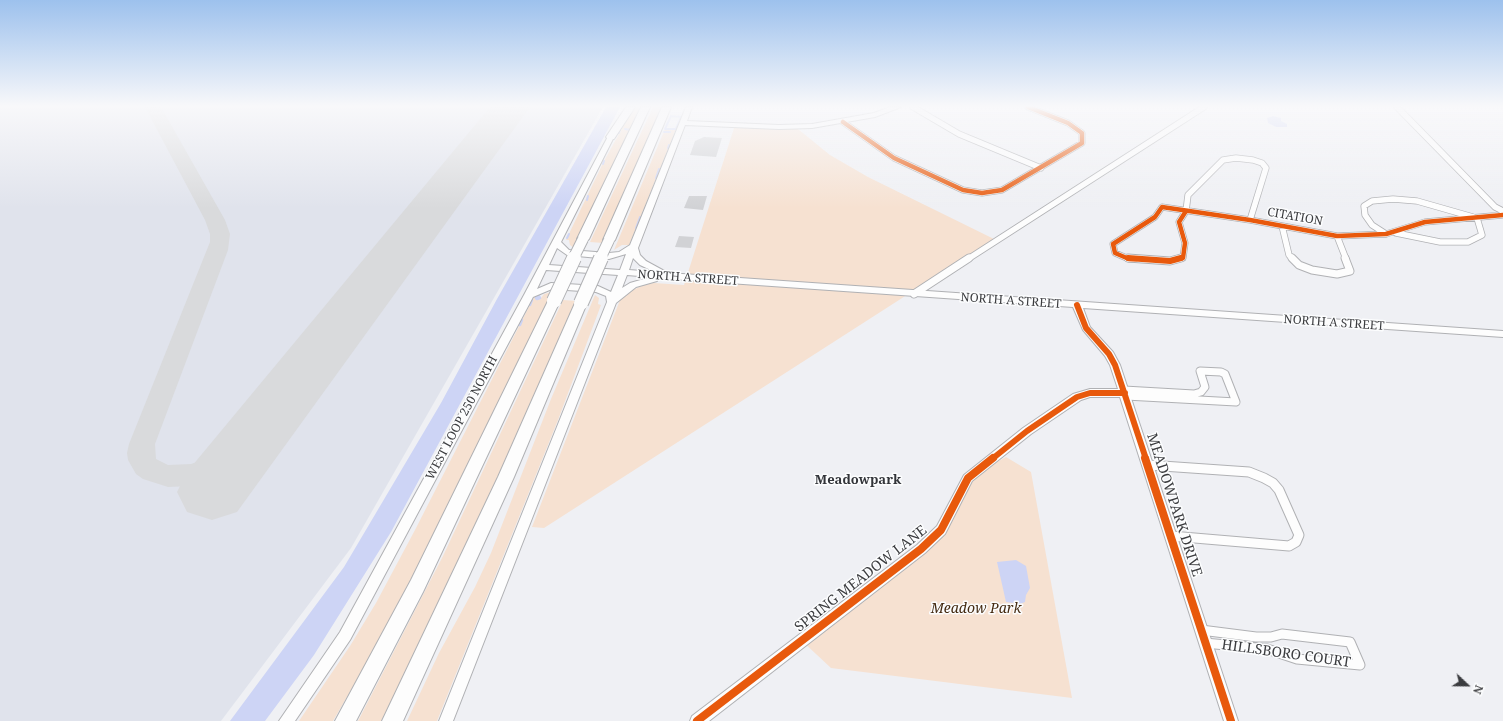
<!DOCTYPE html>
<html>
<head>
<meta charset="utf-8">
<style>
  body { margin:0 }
  #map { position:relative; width:1503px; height:721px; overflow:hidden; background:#eff0f4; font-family:"Noto Serif",serif }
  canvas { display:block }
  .north { position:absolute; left:1447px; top:665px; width:40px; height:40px; -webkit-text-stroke:3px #fcfdfe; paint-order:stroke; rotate:112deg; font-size:11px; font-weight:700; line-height:16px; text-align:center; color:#3b3c3f }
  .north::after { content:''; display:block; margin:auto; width:14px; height:18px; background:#3b3c3f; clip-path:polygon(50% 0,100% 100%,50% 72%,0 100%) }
</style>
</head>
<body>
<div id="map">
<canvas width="1503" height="721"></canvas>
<div class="north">N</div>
</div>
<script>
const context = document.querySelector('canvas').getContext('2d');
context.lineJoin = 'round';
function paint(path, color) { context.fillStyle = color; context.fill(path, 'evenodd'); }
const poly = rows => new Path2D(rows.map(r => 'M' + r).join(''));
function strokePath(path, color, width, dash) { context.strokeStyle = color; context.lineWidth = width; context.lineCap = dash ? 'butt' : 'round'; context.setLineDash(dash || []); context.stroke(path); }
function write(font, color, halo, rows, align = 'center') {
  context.font = font + ' "Noto Serif",serif'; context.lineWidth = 3; context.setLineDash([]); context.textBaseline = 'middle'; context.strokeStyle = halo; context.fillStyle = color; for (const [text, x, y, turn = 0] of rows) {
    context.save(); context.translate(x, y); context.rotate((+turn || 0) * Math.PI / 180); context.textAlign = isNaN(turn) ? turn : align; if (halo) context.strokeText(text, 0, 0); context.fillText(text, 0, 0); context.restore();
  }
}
const built = poly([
  [0,107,603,107,351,548,221,721,0,721]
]);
const green = poly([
  [634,107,640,107,574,248,570,245,569,240,566,240,604,161],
  [653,107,664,107,603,243,590,242],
  [734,128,798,129,830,155,868,177,994,239,544,528,532,527,620,300,628,292,644,285,654,283,684,285],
  [665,129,676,129,629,245,622,245,614,250],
  [552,292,430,544,366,664,333,721,299,721,350,646,376,603,415,530,534,297,541,298,544,294],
  [595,295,599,298,598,304,601,305,558,420,437,721,407,721,439,653,475,587,491,553,551,399],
  [563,300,577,301,523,426,410,667,381,721,358,721,443,556],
  [1006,457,1031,472,1072,698,831,668,801,640,899,571,942,537,968,478]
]);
const water = poly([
  [606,107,620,107,391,532,314,655,265,721,230,721,344,567,441,403,497,299],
  [1273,116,1281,118,1281,121,1287,124,1287,127,1276,127,1268,123,1267,118],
  [1016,560,1026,566,1030,588,1026,595,1025,602,1020,604,1006,602,997,562]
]);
const streamFar1 = poly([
  [671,116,681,117,676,129,665,129,671,116],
  [625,129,631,130],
  [664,132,670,132],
  [619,133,620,130],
  [668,148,669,145],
  [603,164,604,161],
  [656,178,659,169],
  [587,200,588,196],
  [636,228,640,217],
  [567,238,569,234]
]);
const stream = poly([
  [539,296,540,298,537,299,536,298,539,296],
  [530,305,532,300],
  [520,325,522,320]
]);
const taxiway = poly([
  [145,107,161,107,225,220,230,234,228,250,155,444,156,459,168,465,191,464,209,458,234,442,244,439,254,442,257,449,254,456,229,473,191,486,168,487,143,479,136,474,128,460,127,453,129,444,210,242,210,234,205,220,145,107]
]);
const runway = poly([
  [490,107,530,107,237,512,212,520,187,512,177,492,187,472,490,107]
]);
const building = poly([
  [704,137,722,138,716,157,690,155,695,141],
  [689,196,707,196,703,210,684,208],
  [679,236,694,237,691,248,675,247]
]);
const streetFar2 = poly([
  [913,107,959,134,1041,168],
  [1397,107,1495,207,1503,211],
  [843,122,894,158,963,190,982,193,1002,190,1082,143,1082,133,1068,123,1028,107],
  [1186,211,1188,195,1223,160,1236,158,1253,160,1262,163,1266,168,1250,220],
  [1282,226,1289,255,1293,259],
  [1396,233,1440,242,1468,242,1482,235,1477,218],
  [1386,234,1372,225,1365,215,1364,206,1372,201,1393,199,1417,201,1473,217],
  [1337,236,1346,259],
  [968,259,1204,107],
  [1137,259,1129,259,1115,253,1113,244,1155,217,1162,207,1250,220,1337,236,1386,234,1425,222,1503,215],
  [1177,259,1183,258,1185,243,1179,222,1186,211]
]);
const streetFar1 = poly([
  [1128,258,1170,261,1181,258],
  [1292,258,1299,265,1312,270,1337,274,1350,271,1345,258],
  [914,294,969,258],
  [1124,390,1194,394,1201,392,1205,387,1200,371,1221,372,1225,374,1236,402,1126,396]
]);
const street = poly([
  [1148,465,1249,472,1264,478,1273,483,1279,490,1299,535,1296,542,1289,546,1171,536],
  [1201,630,1256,637,1271,637,1282,634,1350,642,1360,665,1297,659,1267,649,1205,643]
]);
const secondary = poly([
  [686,107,692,107,687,121,779,125,812,124,874,113,890,107,901,107,875,117,812,128,779,129,685,125,638,248,640,255,646,261,668,273,1503,331,1503,337,1083,308,1090,327,1113,352,1120,365,1238,721,1224,721,1120,397,1090,397,1081,400,1031,434,972,481,945,534,925,553,709,721,690,721,692,716,917,545,937,526,964,475,1023,428,1073,394,1090,389,1118,389,1110,365,1105,356,1083,330,1073,307,657,278,657,281,636,287,616,303,453,721,439,721,607,302,606,296,596,292,552,289,533,297,350,640,295,721,279,721,340,632,524,295,613,127,616,125,619,127,561,242,569,250,609,253,619,252,630,245,686,107],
  [557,248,567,255,609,259,626,254,620,270,549,265,557,248],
  [633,258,640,265,655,272,629,270,633,258],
  [546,270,618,275,611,292,598,286,551,283,537,289,546,270],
  [627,275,651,277,630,283,622,288,627,275]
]);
const highway = poly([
  [626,107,635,107,614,139,608,139,606,137,626,107],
  [641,107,650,107,589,239,587,241,579,241,577,239,641,107],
  [662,107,671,107,615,240,613,242,605,242,603,240,662,107],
  [554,297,560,301,423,592,356,721,335,721,411,580,548,301,554,297],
  [581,299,586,300,587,303,514,477,403,721,382,721,498,477,575,303,576,300,581,299]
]);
const highwayBridgeFar1 = poly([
  [573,259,583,239],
  [600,259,609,240]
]);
const highwayBridge = poly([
  [554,301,574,258],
  [581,303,601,258]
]);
const cyclewayFar2 = poly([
  [843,122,894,158,963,190,982,193,1002,190,1082,143,1082,133,1068,123,1028,107],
  [1137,259,1129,259,1115,253,1113,244,1155,217,1162,207,1250,220,1337,236,1386,234,1425,222,1503,215],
  [1177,259,1183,258,1185,243,1179,222,1186,211]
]);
const cyclewayFar1 = poly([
  [1128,258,1170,261,1181,258],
  [1077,305,1086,328,1109,354,1115,365,1146,459],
  [992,459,1027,431,1077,397,1090,393,1125,393]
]);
const cycleway = poly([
  [1145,458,1231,721],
  [697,721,921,549,941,530,968,478,993,458]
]);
const streetNames = [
  ["CITATION",1295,217,10],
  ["NORTH A STREET",688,278,4],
  ["NORTH A STREET",1011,301,4],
  ["NORTH A STREET",1334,323,4],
  ["WEST LOOP 250 NORTH",462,418,-62]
];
const neighbourhoodNames = [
  ["Meadowpark",858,480]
];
const nearStreetnames = [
  ["MEADOWPARK DRIVE",1174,505,72],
  ["SPRING MEADOW LANE",861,579,-38],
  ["HILLSBORO COURT",1286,654,8]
];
const nearParknames = [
  ["Meadow Park",976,609]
];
paint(built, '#e0e3ec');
paint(green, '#f6e1d1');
paint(water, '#cdd4f5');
strokePath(streamFar1, '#cdd4f5', 2);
strokePath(stream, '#cdd4f5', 2.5);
paint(taxiway, '#d9dadc');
paint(runway, '#d9dadc');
paint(building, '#d1d2d5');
strokePath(streetFar2, '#b0b1b4', 7);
strokePath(streetFar1, '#b0b1b4', 9);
strokePath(street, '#b0b1b4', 11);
strokePath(secondary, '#b0b1b4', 2);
strokePath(highway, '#b0b1b4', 2);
strokePath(streetFar2, '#fdfdfd', 5.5);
strokePath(streetFar1, '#fdfdfd', 7);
strokePath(street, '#fdfdfd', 9);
paint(secondary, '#fdfdfd');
paint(highway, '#fdfdfd');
strokePath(highwayBridgeFar1, '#b0b1b4', 12, []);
strokePath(highwayBridge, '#b0b1b4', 16, []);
strokePath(highwayBridgeFar1, '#fdfdfd', 10);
strokePath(highwayBridge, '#fdfdfd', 14);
strokePath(cyclewayFar2, '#e8590c', 4.5);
strokePath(cyclewayFar1, '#e8590c', 6);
strokePath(cycleway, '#e8590c', 8);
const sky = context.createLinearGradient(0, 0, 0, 208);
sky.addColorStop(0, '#9dc1ed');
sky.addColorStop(0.51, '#f8f8fa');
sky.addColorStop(1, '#f8f8fa00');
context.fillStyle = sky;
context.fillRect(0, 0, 1503, 208);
write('12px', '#3b3c3f', '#fcfdfe', streetNames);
write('bold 13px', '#323439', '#fcfdfe', neighbourhoodNames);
write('14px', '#3b3c3f', '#fcfdfe', nearStreetnames);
write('italic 14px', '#452b12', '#fcfdfe', nearParknames);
</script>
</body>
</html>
